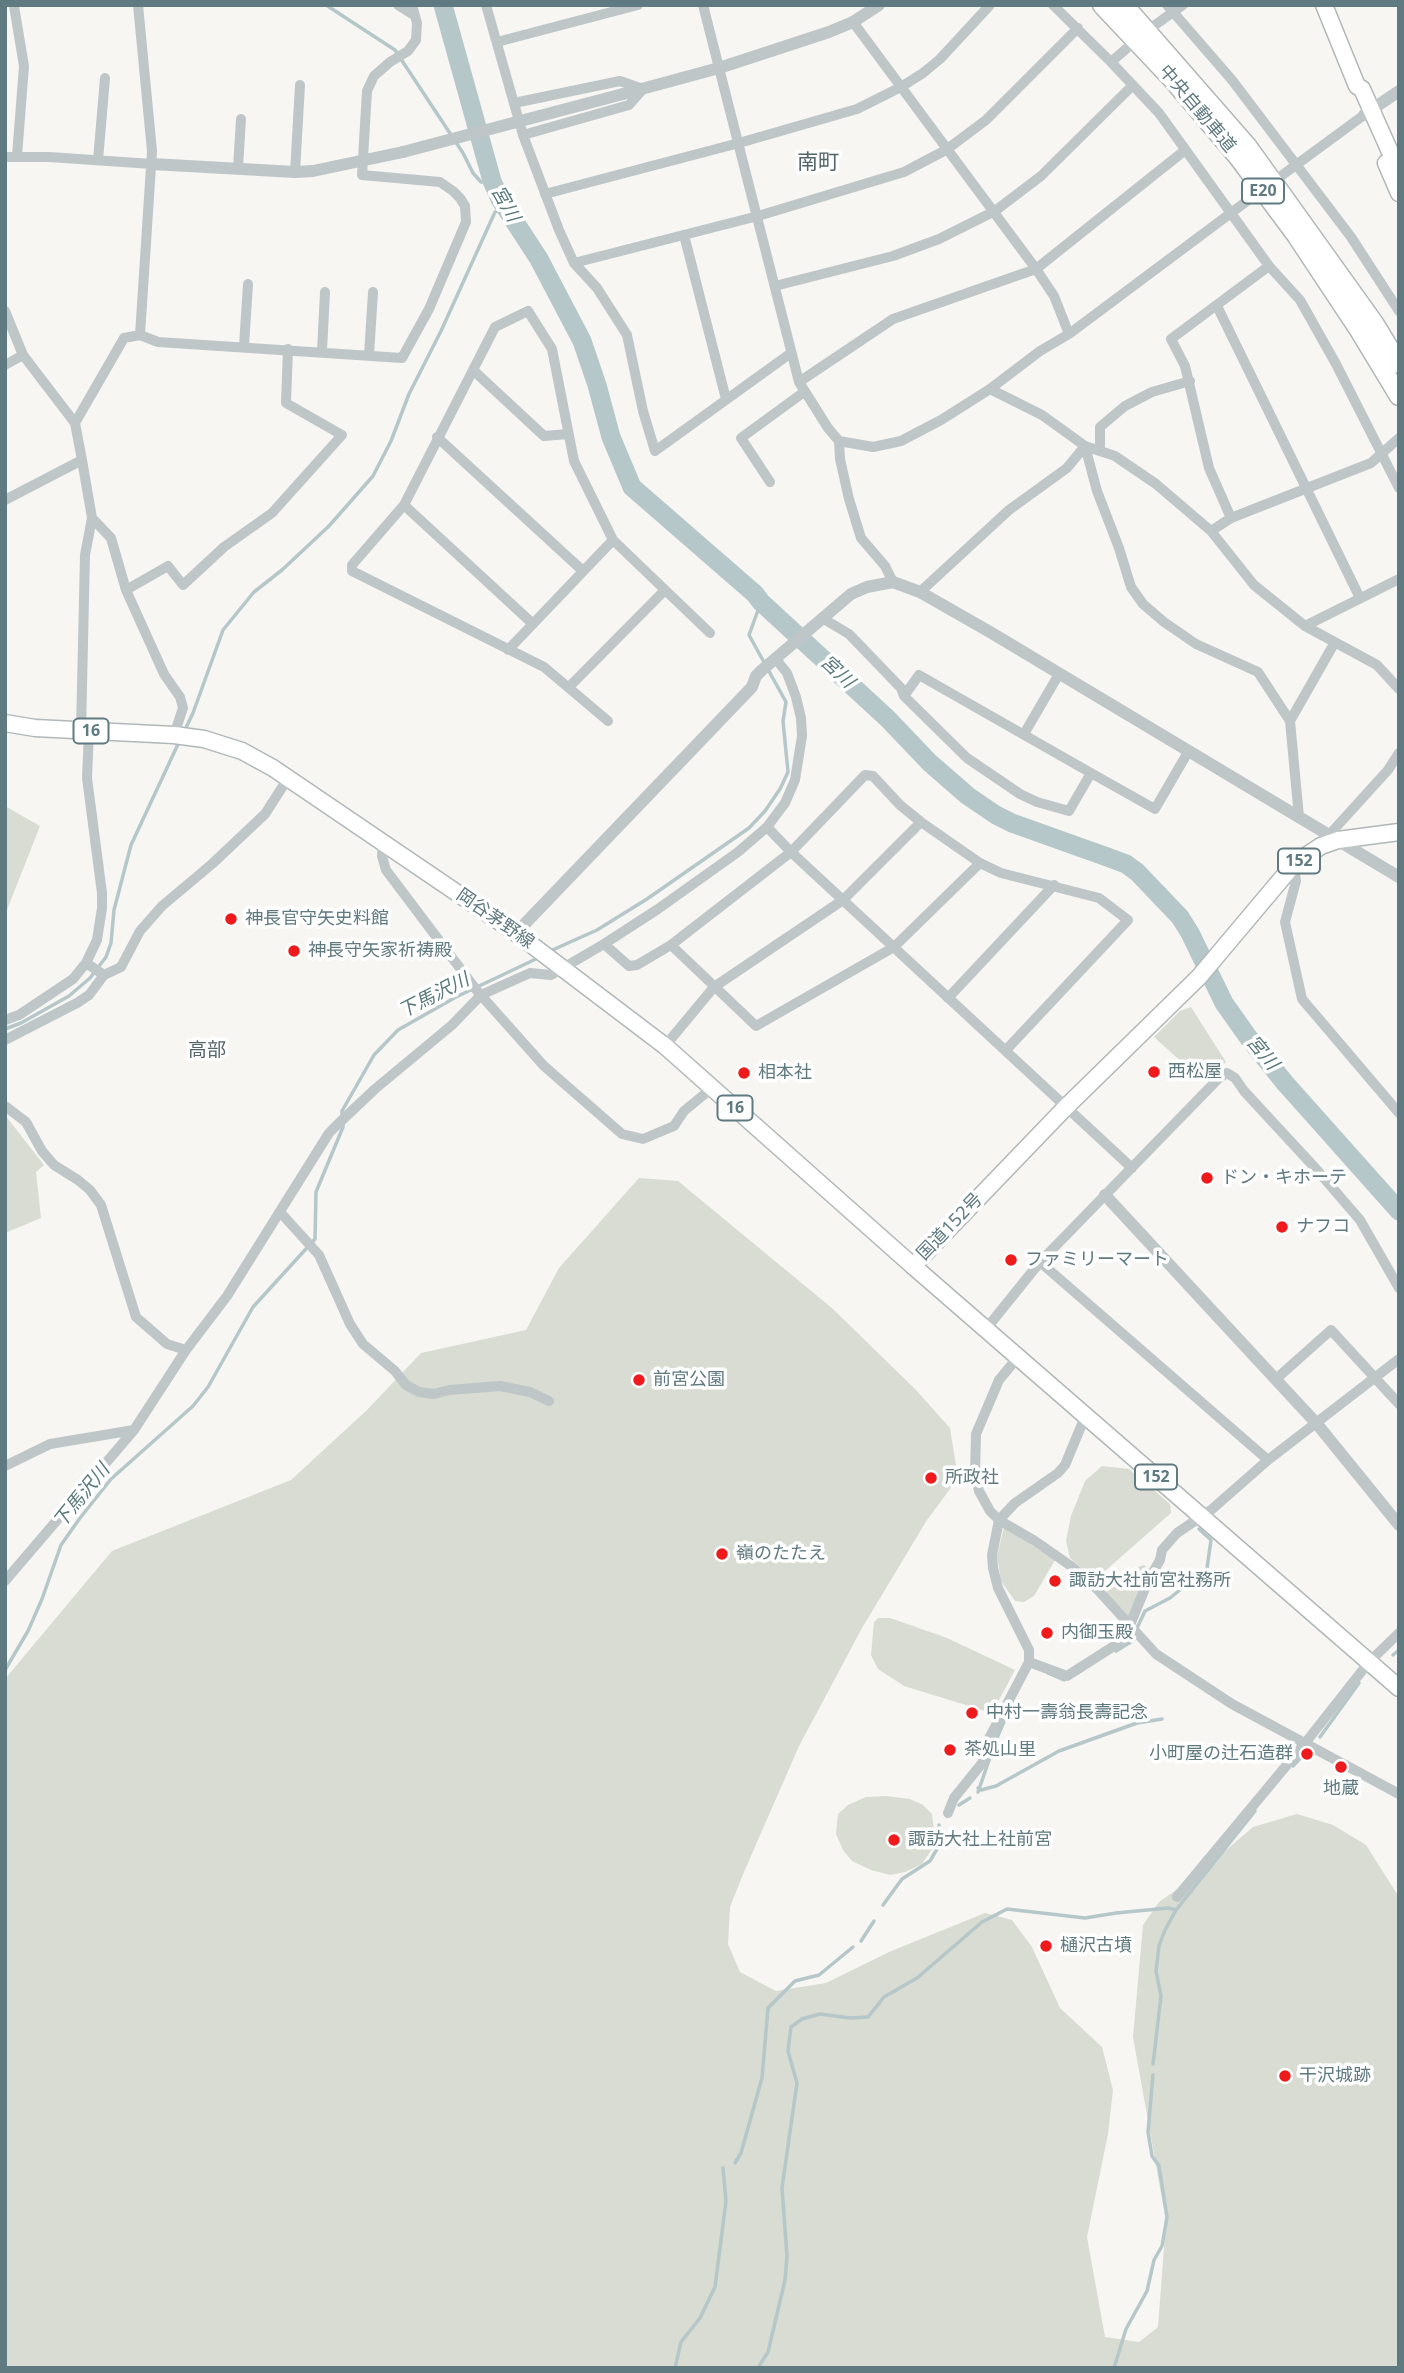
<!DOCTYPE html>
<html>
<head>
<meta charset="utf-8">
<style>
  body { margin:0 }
  #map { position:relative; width:1404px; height:2373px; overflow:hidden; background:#f7f6f3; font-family:"Noto Sans",sans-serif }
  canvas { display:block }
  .frame { position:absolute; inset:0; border:7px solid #5f7a80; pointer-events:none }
</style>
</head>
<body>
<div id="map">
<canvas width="1404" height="2373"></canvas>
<div class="frame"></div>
</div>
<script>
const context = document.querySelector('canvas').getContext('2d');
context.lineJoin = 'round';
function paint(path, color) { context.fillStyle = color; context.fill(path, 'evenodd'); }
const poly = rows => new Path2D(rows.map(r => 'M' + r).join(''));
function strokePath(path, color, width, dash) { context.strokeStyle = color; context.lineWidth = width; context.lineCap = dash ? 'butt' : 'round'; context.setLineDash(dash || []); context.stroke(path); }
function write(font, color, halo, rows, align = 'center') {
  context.font = font + ' "Noto Sans","Noto Sans JP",sans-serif'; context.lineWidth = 7; context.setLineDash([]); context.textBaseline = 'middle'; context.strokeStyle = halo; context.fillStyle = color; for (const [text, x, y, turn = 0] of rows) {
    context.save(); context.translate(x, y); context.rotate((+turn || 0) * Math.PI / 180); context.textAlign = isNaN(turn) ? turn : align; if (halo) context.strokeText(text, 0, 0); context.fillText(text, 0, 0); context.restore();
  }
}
const green = poly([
  [5,806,40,826,5,915],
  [1191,1007,1226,1062,1204,1082,1154,1037,1180,1011],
  [5,1115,44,1165,36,1172,41,1218,5,1233],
  [639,1178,678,1181,833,1309,916,1390,950,1428,957,1472,950,1489,927,1520,862,1628,799,1746,744,1872,730,1907,728,1944,740,1972,776,1991,826,1983,889,1952,985,1913,1012,1920,1032,1947,1060,2008,1102,2047,1113,2090,1108,2134,1087,2237,1105,2337,1139,2342,1158,2327,1166,2221,1133,2037,1143,1925,1159,1902,1197,1875,1253,1827,1297,1814,1333,1825,1366,1845,1399,1897,1399,2368,5,2368,5,1679,112,1551,291,1480,367,1410,421,1353,526,1330,559,1268],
  [1102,1466,1129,1469,1170,1504,1171,1513,1097,1578,1089,1575,1070,1558,1066,1541,1071,1516,1085,1481],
  [1004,1527,1055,1560,1034,1596,1024,1602,1015,1601,1001,1581,997,1556],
  [1144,1565,1150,1569,1130,1617,1127,1617,1107,1594,1107,1590,1140,1566],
  [878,1618,890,1618,947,1638,1015,1670,992,1713,904,1686,878,1669,871,1655,874,1622],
  [886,1796,910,1799,923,1805,932,1814,934,1830,932,1849,922,1864,905,1872,890,1875,871,1870,852,1861,843,1850,836,1834,838,1814,848,1805,866,1797]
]);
const stream = poly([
  [326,5,395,50,463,153,473,173,481,182,492,181],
  [184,732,193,713,223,630,254,592,282,570,329,526,373,476,391,441,409,394,441,331,495,212,505,207],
  [548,952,597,930,647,899,749,828,765,811,780,789,788,772,783,721,786,702,749,635,761,602],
  [5,1029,21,1023,69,996,90,978,106,957,111,943,114,910,131,845,179,742],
  [342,1116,342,1111,374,1055,398,1030,456,997,538,958],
  [1138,1626,1145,1611,1170,1598,1207,1568,1211,1540,1199,1529],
  [1116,1651,1134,1640],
  [1393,1655,1399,1650],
  [5,1670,28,1631,42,1599,61,1545,80,1518,111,1479,193,1406,208,1387,253,1307,315,1239,316,1192,343,1127,343,1123],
  [1048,1673,1064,1680],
  [1320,1737,1359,1683],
  [1293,1766,1303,1755],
  [978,1788,981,1790,996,1786,1059,1751,1137,1723,1162,1719],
  [978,1792,996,1740,1012,1703],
  [959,1805,970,1798],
  [883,1905,902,1879,930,1861,937,1849,939,1825],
  [861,1941,874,1921],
  [1153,2064,1161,1996,1156,1971,1159,1946,1165,1930,1176,1910],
  [735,2163,741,2153,762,2078,768,2008,795,1981,819,1975,853,1947],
  [675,2368,681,2342,700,2318,715,2287,726,2201,723,2168],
  [758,2368,768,2352,785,2280,787,2256,782,2188,797,2083,788,2051,791,2027,802,2019,820,2014,850,2018,868,2017,884,1997,917,1978,982,1922,1007,1909,1085,1918,1116,1913,1168,1908,1176,1910,1255,1811],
  [1114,2368,1126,2329,1147,2291,1154,2260,1162,2246,1167,2217,1159,2166,1152,2156,1148,2132,1153,2075]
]);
const river = poly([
  [443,5,492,181,500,199,539,259,582,341,597,385,611,437,632,487,755,594,761,602,888,719,930,763,968,796,996,815,1012,823,1110,858,1126,864,1137,872,1180,917,1190,933,1224,1003,1248,1037,1285,1083,1399,1211]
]);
const minor = poly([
  [138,5,152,151,140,335],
  [398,5,414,15],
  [486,5,523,135,559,230,574,263,597,288,627,335,643,411,655,451,791,353],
  [703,5,799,382,828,428,839,441,873,447,901,441,941,420,990,389,1040,351,1069,334,1251,198],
  [1053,5,1111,62,1159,113,1269,266,1300,300,1336,364,1399,488],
  [1167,5,1232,80,1351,237,1399,311],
  [14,6,24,66,17,156],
  [853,22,1036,269,1054,296,1069,334],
  [1155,25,1183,5],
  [497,42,638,5],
  [1111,62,1126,49],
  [514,103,620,81,643,89,629,105,523,135],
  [5,157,49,157,152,164],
  [98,160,105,78],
  [238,168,241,119],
  [295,172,300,85],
  [1281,176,1364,115],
  [545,194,739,143,857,109,901,87,923,73,940,59,990,5],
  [684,235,726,399],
  [574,263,758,216,904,172,946,150,986,120,1078,28],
  [775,286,893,256,939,239,995,211,1041,176,1133,85],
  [1217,306,1360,598],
  [5,311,23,355,75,423,82,460,92,518,85,555,81,731],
  [244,346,248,284],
  [322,351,325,292],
  [369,355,373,292],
  [5,365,23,355],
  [473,370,544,436,568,434],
  [799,382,893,319,1036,269,1184,151],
  [990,389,1042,415,1085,446,1115,456,1156,484,1211,531,1254,585,1305,626,1377,665,1399,689],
  [75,423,124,338,140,335,158,342,402,358,429,309,466,222,465,206,460,198,453,191,440,182,362,175,367,91,374,76,390,62,408,51,416,40,417,23,412,5],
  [437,437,583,571],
  [839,441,840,459,849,499,861,538,885,566,893,582],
  [1085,446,1097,491,1119,548,1131,587,1143,604,1164,622,1196,644,1258,672,1290,721,1299,817],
  [1100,451,1100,427,1125,406,1152,392,1190,381],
  [770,482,741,438,804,392],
  [5,500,82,460],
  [404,505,533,624],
  [92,518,111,538,126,590,164,674,180,697,183,708,174,735],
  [1231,518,1209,468,1185,366,1171,339,1269,266],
  [1211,531,1231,518,1371,463,1399,438],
  [126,590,168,566,183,585,224,547,272,513,342,435,286,403,288,349],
  [920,592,1009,510,1067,468,1085,446],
  [822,618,849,634,901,688,904,696,967,758,1020,794,1037,802,1069,811,1091,773,1155,809,1188,752],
  [1305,626,1399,579],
  [508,650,613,540],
  [569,687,665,590],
  [904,696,919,675,1091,773],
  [608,721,544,667,352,571,352,565,404,505,495,327,528,311,552,349,574,461,613,540,710,633],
  [1290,721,1335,642],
  [1024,734,1059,674],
  [767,827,791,852,1132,1168],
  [1329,835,1388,770,1399,753],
  [383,842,382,856,386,870,478,992,544,1066,622,1134,643,1139,674,1126,684,1111,712,1088],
  [1294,865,1296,881,1285,922,1302,999,1399,1113],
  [604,944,629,966,637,965,671,945,791,852,865,775,873,776,900,805,921,822,980,863,1001,873,1099,898,1128,920,1006,1050],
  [671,945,756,1026,894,947,980,863],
  [86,963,104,975],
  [948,998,1054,885],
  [5,1020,19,1015,73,979,86,963,97,940,102,908,102,893,87,778,89,731],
  [5,1040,77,1003,89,995,104,975,121,967,140,931,162,906,212,864,265,814,283,786,290,779],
  [665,1046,714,987,843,900,921,822],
  [5,1106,26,1122,42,1151,54,1165,78,1180,90,1190,101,1205,136,1317,167,1344,186,1350],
  [280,1212,319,1255,350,1324,363,1344,395,1371,406,1385,419,1392,434,1394,449,1390,500,1386,530,1392,549,1401],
  [986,1329,1040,1262],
  [1018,1357,999,1380,976,1434,975,1474,979,1491,990,1511,999,1520,1035,1541,1071,1566,1097,1589,1156,1654,1232,1704,1399,1794],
  [1276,1379,1331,1330,1399,1404],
  [1268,1460,1040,1262,1219,1078,1227,1073,1235,1078,1244,1091,1317,1170,1360,1220,1399,1288],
  [5,1466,50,1444,134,1430],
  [5,1581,134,1430,186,1350,227,1296,329,1133,339,1123,375,1089,452,1025,481,995,530,973,551,975,604,944,658,909,738,852,767,827,785,803,795,780,802,736,801,718,796,697,787,673,775,658],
  [1130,1625,1148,1581,1160,1560,1162,1550,1177,1533,1211,1510,1268,1460,1399,1359],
  [1029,1662,1067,1676,1136,1632],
  [948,1813,954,1798,983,1762,986,1744,1029,1662,1029,1650,998,1588,993,1568,992,1555,999,1520,1015,1503,1058,1473,1065,1465,1082,1424,1087,1419],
  [1177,1897,1306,1742,1369,1662,1399,1633]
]);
const tertiary = poly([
  [623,94,719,68,829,32,853,22,879,5],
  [1364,115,1399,91],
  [152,164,295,172,313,171,403,152],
  [516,933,752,687,756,676,762,670,851,594,867,587,893,582,920,592,990,632,1399,877],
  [1105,1195,1317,1424,1399,1525]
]);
const primary = poly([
  [5,723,35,728,174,735,204,739,242,751,273,768,516,933,665,1046,913,1266]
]);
const trunk = poly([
  [1324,5,1357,86,1362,89,1399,172],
  [1386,163,1399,193],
  [1399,832,1338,840,1321,846,1294,864,1199,977,1066,1107,913,1266,1399,1688]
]);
const motorway = poly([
  [1102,5,1172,79,1238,157,1296,235,1359,330,1399,396],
  [1124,5,1248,147,1374,323,1399,364]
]);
const tertiaryBridge = poly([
  [403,152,623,94]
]);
const markers = [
  [231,919,7,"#ef1a1b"],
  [294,951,7,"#ef1a1b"],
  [1154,1072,7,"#ef1a1b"],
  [744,1073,7,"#ef1a1b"],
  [1207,1178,7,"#ef1a1b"],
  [1282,1227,7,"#ef1a1b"],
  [1011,1260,7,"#ef1a1b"],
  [639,1380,7,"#ef1a1b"],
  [931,1478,7,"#ef1a1b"],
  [722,1554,7,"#ef1a1b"],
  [1055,1581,7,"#ef1a1b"],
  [1047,1633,7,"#ef1a1b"],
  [972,1713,7,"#ef1a1b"],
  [950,1750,7,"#ef1a1b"],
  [1307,1754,7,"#ef1a1b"],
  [1341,1767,7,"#ef1a1b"],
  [894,1840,7,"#ef1a1b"],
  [1046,1946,7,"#ef1a1b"],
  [1285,2076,7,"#ef1a1b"]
];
const shields = [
  [1263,191,42],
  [91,731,35],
  [1299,861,42],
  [735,1108,35],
  [1156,1477,42]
];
const shieldNames = [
  ["E20",1263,191],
  ["16",91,731],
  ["152",1299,861],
  ["16",735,1108],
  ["152",1156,1477]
];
const streetNames = [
  ["中央自動車道",1197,109,50],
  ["岡谷茅野線",495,919,35],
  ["国道152号",950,1227,-46]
];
const poiNames = [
  ["神長官守矢史料館",245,919],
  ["神長守矢家祈祷殿",308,951],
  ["西松屋",1168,1072],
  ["相本社",758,1073],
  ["ドン・キホーテ",1221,1178],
  ["ナフコ",1296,1227],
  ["ファミリーマート",1025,1260],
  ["前宮公園",653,1380],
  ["所政社",945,1478],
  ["嶺のたたえ",736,1554],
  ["諏訪大社前宮社務所",1069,1581],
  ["内御玉殿",1061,1633],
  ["中村一壽翁長壽記念",986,1713],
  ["茶処山里",964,1750],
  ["小町屋の辻石造群",1293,1754,"right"],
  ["地蔵",1341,1789,"center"],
  ["諏訪大社上社前宮",908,1840],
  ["樋沢古墳",1060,1946],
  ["干沢城跡",1299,2076]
];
const waterNames = [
  ["宮川",505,204,61],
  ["宮川",837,672,43],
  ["下馬沢川",434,996,-27],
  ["宮川",1262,1053,50],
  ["下馬沢川",82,1496,-51]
];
const neighbourhoodNames = [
  ["高部",207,1051]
];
const quarterNames = [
  ["南町",818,163]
];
paint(green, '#d8dcd2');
strokePath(stream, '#b5c7c9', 3.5);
strokePath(river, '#b5c7c9', 19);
strokePath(primary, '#b0b8ba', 19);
strokePath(trunk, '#b0b7b9', 19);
strokePath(motorway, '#b0b7b9', 21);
strokePath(minor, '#bfc6c8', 10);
strokePath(tertiary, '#bfc6c8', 12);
strokePath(primary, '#fff', 16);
strokePath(trunk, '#fff', 16);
strokePath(motorway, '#fff', 18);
strokePath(tertiaryBridge, '#bfc6c8', 12);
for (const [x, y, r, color] of markers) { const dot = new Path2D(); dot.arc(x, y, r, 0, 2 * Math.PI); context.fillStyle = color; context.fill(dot); strokePath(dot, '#fff', 2.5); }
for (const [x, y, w] of shields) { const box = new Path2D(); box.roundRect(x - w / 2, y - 12.5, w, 25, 5); context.fillStyle = '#fff'; context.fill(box); strokePath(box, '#5f7a80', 2); }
write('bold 16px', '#5f7a80', null, shieldNames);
write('18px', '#5f7a80', '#fff', streetNames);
write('18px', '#5f7a80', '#fff', poiNames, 'left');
write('italic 19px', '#5a7a7c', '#fff', waterNames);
write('19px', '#52656b', '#fff', neighbourhoodNames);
write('21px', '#52656b', '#fff', quarterNames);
</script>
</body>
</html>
